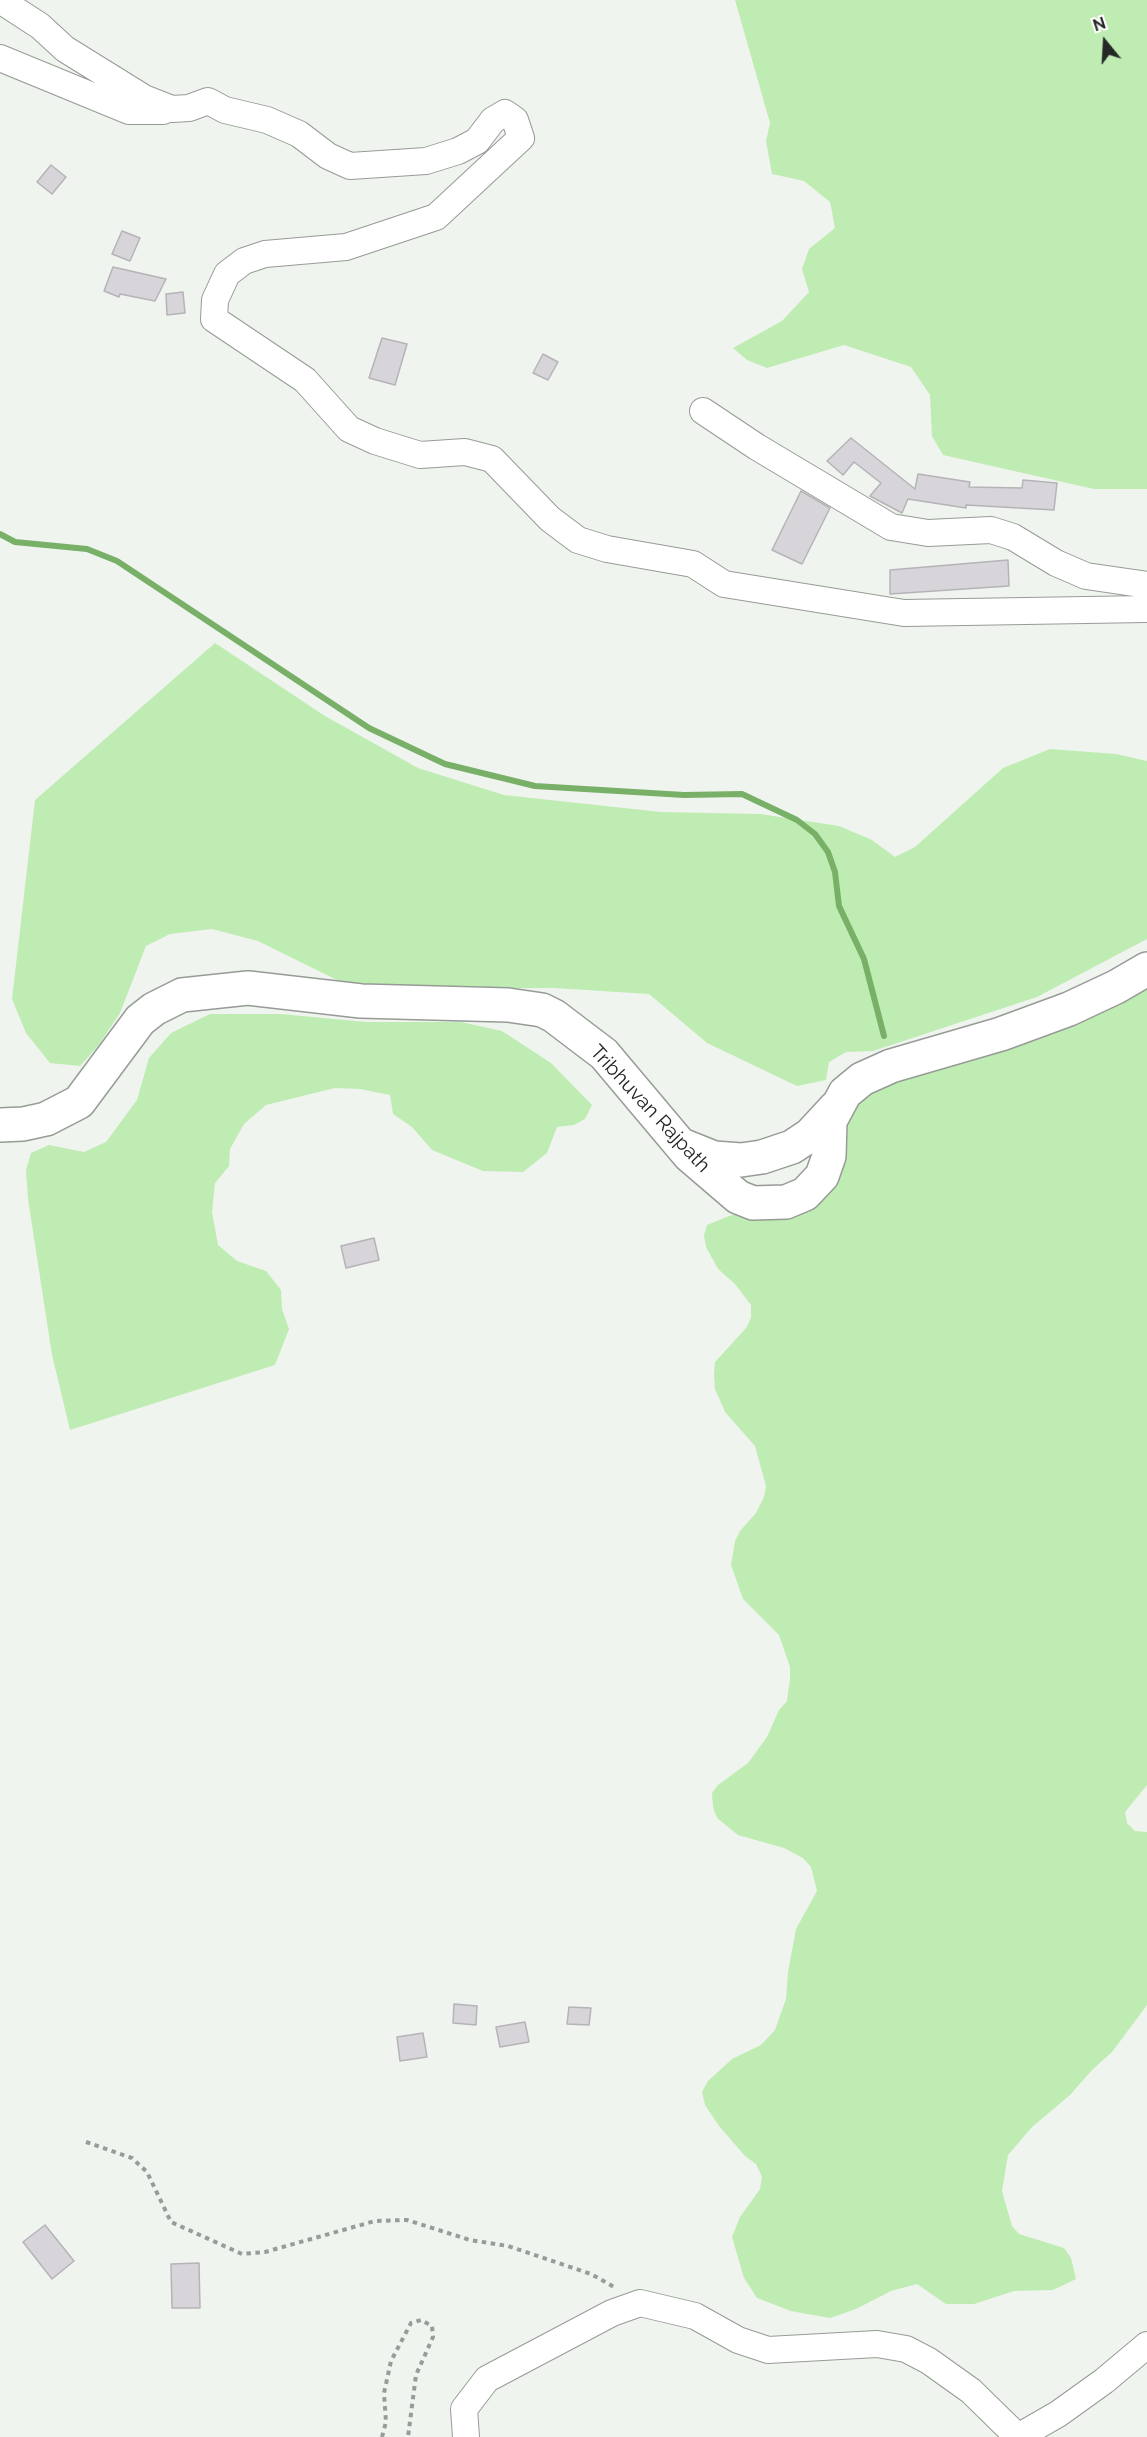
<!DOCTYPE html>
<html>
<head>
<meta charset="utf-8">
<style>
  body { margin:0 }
  #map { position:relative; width:1147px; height:2437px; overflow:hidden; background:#f0f4ef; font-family:Raleway,sans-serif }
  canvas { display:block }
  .north { position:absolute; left:1075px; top:12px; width:60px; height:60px; -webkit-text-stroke:4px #fff; paint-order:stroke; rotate:342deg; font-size:16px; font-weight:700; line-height:24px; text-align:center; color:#262826 }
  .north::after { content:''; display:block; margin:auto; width:21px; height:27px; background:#262826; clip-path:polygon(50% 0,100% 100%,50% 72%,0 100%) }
</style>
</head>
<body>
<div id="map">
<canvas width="1147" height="2437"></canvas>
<div class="north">N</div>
</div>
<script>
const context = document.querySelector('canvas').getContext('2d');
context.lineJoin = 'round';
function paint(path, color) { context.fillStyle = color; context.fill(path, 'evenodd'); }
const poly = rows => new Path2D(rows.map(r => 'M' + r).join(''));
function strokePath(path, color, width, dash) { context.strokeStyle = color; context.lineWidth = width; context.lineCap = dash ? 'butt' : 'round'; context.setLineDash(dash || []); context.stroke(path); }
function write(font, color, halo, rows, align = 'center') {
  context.font = font + ' Raleway,sans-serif'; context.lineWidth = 4.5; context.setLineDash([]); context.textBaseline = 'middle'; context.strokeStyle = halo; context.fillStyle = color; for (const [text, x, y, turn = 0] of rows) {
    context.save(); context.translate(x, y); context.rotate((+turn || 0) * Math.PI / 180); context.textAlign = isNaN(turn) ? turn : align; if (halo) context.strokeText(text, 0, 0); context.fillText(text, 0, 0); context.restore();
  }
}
const green = poly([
  [735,0,1147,0,1147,489,1094,489,943,455,932,436,930,395,911,367,844,345,767,368,747,360,733,348,782,321,809,292,802,269,809,249,835,228,830,202,804,181,772,174,766,141,770,123],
  [215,643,325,716,418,768,504,795,661,812,760,814,839,826,872,840,895,857,915,847,1003,768,1050,749,1116,754,1147,761,1147,939,1037,997,873,1051,846,1052,829,1062,826,1080,797,1086,707,1043,649,994,554,988,388,989,343,983,258,941,212,929,170,934,146,946,120,1013,98,1046,80,1066,50,1063,26,1033,12,999,35,800],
  [1147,983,1147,1785,1125,1812,1127,1823,1135,1831,1147,1832,1147,2005,1112,2052,1093,2069,1070,2095,1032,2127,1008,2155,1002,2191,1012,2226,1019,2234,1064,2248,1071,2258,1076,2279,1053,2290,1014,2291,974,2304,946,2304,917,2284,891,2291,856,2309,830,2318,791,2311,757,2298,744,2278,732,2237,740,2217,760,2189,762,2177,756,2164,745,2156,719,2126,705,2105,702,2092,708,2081,732,2059,761,2045,775,2030,786,1999,788,1972,796,1929,817,1891,811,1867,803,1858,784,1848,738,1835,717,1818,713,1807,712,1793,718,1785,748,1763,767,1737,779,1710,787,1701,790,1679,790,1667,779,1635,743,1599,731,1565,735,1541,740,1531,756,1513,764,1497,766,1486,755,1446,725,1412,715,1389,714,1374,715,1362,747,1327,751,1317,751,1305,735,1284,718,1269,706,1247,704,1235,707,1225,729,1216,747,1212,772,1218,860,1100,876,1088],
  [210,1014,281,1014,366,1022,461,1022,502,1031,551,1063,592,1105,585,1119,574,1125,557,1127,547,1153,523,1172,483,1171,432,1150,412,1127,393,1114,390,1095,360,1089,335,1088,266,1105,244,1124,230,1149,229,1166,215,1183,212,1212,218,1245,237,1261,266,1271,281,1290,282,1309,289,1329,275,1365,70,1430,52,1355,28,1199,26,1170,31,1153,49,1145,84,1152,106,1142,137,1100,149,1058,171,1033]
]);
const stream = poly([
  [0,534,15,542,87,549,117,561,369,728,445,764,535,786,684,795,742,794,797,820,815,834,828,852,835,872,839,906,864,959,884,1036]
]);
const building = poly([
  [51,165,66,177,52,194,37,182,51,165],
  [122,231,140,238,130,261,112,254,122,231],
  [113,267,166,279,155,301,120,294,119,297,104,291,113,267],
  [183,292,185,313,167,315,166,294,183,292],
  [382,338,407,344,395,385,369,378,382,338],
  [543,354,558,362,548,380,533,373,543,354],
  [851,438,915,489,918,474,970,482,969,487,1022,488,1023,480,1057,483,1054,510,966,505,966,508,908,499,902,513,870,496,881,483,854,462,843,475,827,461,851,438],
  [801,491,830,508,802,564,772,550,801,491],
  [1008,560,1009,586,890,594,890,570,1008,560],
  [374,1238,379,1260,346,1268,341,1246,374,1238],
  [454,2004,477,2006,476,2025,453,2023,454,2004],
  [569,2007,591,2008,589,2025,567,2024,569,2007],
  [525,2022,529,2042,500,2047,496,2027,525,2022],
  [423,2033,427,2057,400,2061,397,2037,423,2033],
  [45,2225,74,2261,52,2279,23,2242,45,2225],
  [199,2263,200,2308,172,2308,171,2264,199,2263]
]);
const path = poly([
  [86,2142,132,2158,147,2172,171,2222,242,2254,265,2252,375,2221,407,2220,470,2240,508,2246,591,2274,616,2288],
  [382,2437,386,2422,384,2393,391,2361,411,2323,421,2320,432,2326,433,2337,416,2375,408,2437]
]);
const minor = poly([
  [0,0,40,26,65,49,144,98,172,109,189,108,208,101,225,110,267,120,299,134,328,156,350,166,426,161,458,151,477,141,493,120,505,113,515,120,521,138,436,217,346,247,265,254,244,261,227,274,215,300,214,319,305,380,349,429,375,441,420,455,465,452,492,459,550,519,578,540,607,549,693,564,724,584,904,613,1147,609],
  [0,58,129,111,163,111],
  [703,411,757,447,891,527,928,533,991,530,1013,537,1056,563,1086,576,1147,585],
  [466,2437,464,2409,487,2379,612,2313,640,2303,695,2316,738,2340,768,2350,877,2344,906,2349,929,2361,971,2391,1018,2437,1058,2414,1104,2381,1147,2345]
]);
const highway = poly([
  [0,1125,23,1124,46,1119,79,1102,140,1020,154,1009,182,995,248,988,361,1001,508,1005,542,1010,554,1016,604,1054,689,1155,738,1197,753,1203,786,1202,805,1194,822,1176,829,1156,830,1121,845,1093,862,1079,891,1066,1001,1034,1069,1009,1116,987,1147,969],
  [684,1146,714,1158,741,1160,762,1157,792,1147,810,1135,836,1107]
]);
const streetNames = [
  ["Tribhuvan Rajpath",650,1109,47]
];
paint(green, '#bfecb2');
strokePath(stream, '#78b068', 6);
paint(building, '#d7d5da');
strokePath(building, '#b5b3b8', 1.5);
strokePath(minor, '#979b96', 28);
strokePath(highway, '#979b96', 36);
strokePath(path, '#989c98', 4, [4.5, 4.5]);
strokePath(minor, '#fff', 26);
strokePath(highway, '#fff', 33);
write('20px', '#262826', '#fff', streetNames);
</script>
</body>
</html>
